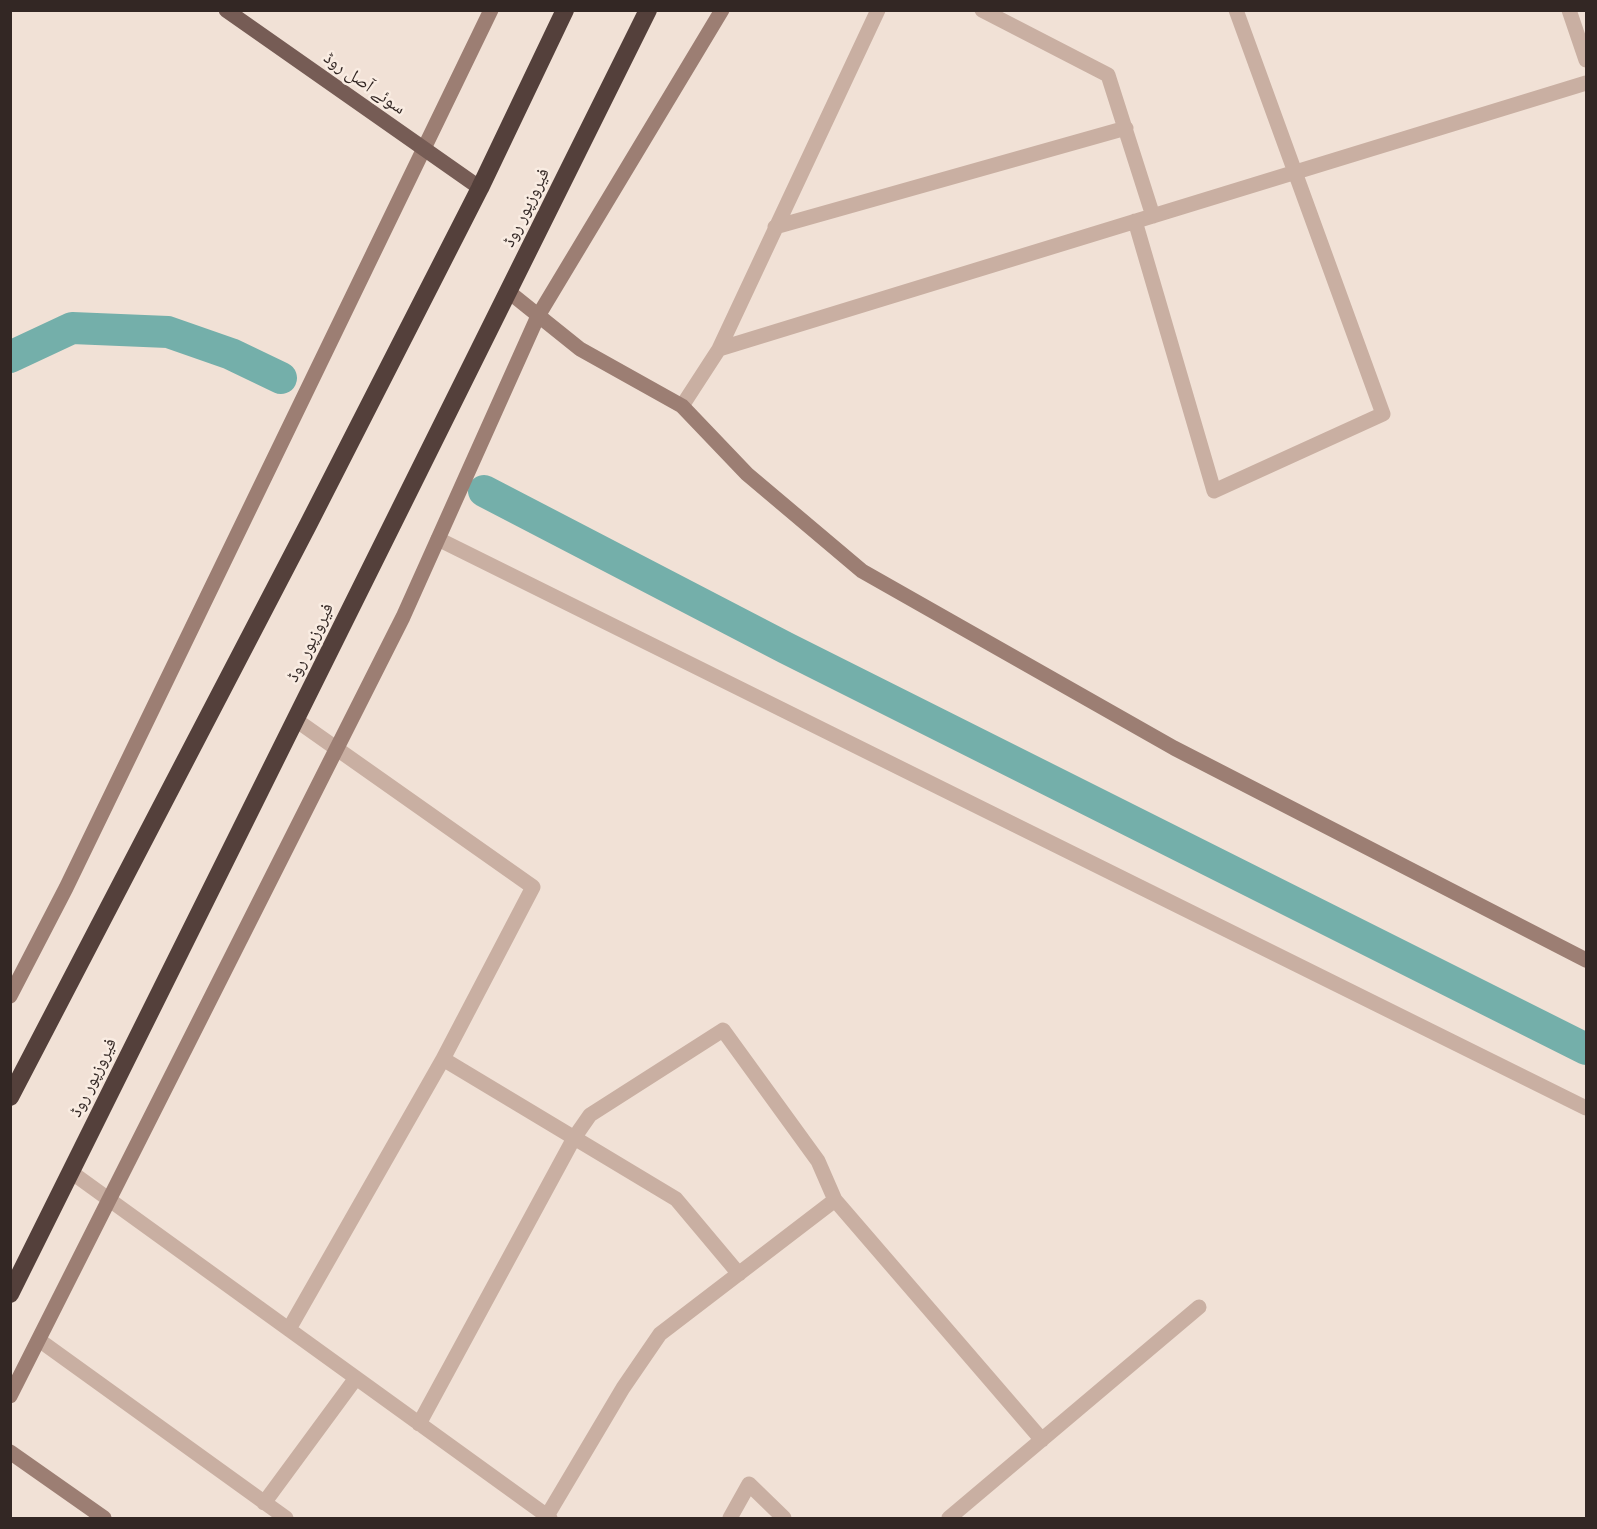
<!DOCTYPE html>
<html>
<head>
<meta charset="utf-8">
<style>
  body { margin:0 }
  #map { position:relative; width:1597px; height:1529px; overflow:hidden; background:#f1e1d6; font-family:"Titillium Web",sans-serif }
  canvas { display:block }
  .frame { position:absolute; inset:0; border:12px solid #332724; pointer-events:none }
</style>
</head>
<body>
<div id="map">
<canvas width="1597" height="1529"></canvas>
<div class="frame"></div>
</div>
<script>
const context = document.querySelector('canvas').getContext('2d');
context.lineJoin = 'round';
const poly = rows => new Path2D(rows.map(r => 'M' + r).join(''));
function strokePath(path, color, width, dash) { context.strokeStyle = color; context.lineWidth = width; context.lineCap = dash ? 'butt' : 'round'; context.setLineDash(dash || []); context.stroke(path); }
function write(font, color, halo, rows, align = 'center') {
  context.font = font + ' "Titillium Web","Noto Naskh Arabic",sans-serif'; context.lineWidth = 5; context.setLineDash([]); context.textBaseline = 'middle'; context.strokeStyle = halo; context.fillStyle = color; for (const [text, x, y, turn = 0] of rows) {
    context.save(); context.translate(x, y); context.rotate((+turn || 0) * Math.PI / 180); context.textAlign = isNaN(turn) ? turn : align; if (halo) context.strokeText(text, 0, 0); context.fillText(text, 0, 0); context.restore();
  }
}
const canal = poly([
  [10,357,72,328,168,332,231,354,281,378],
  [484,491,786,648,1586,1049]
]);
const street = poly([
  [982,10,1108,75,1153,216],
  [1569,10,1586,60],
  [1135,221,1214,491,1383,414,1236,10],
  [775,227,1126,128],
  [719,349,878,10],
  [682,406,719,349,1586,83],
  [438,539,1586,1108],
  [296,720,533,887,443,1059],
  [71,1172,550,1518],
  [289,1329,443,1059,676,1199,739,1274],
  [39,1340,286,1518],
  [419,1424,574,1138,590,1115,723,1030,818,1161,835,1200],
  [264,1503,356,1378],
  [547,1516,623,1388,660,1334,835,1200,1042,1440],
  [730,1518,749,1484,784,1518],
  [949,1518,1199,1307]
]);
const secondary = poly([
  [509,292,580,349,682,406,747,474,862,571,1174,748,1586,960],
  [10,996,66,888,491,10],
  [10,1396,403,617,538,316,722,10],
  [10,1452,104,1518]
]);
const primary = poly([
  [226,10,480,188]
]);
const highway = poly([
  [10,1097,308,525,480,188,565,10],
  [10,1294,648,10]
]);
const streetNames = [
  ["سوئے آصل روڈ",364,84,35],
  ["فیروزپور روڈ",527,208,-64],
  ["فیروزپور روڈ",311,643,-64],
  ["فیروزپور روڈ",94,1078,-64]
];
strokePath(canal, '#74afaa', 32);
strokePath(street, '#c9afa2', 15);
strokePath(secondary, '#9c7e73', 15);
strokePath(primary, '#765c55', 15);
strokePath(highway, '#54403b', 18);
write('18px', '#332724', '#f9ece2', streetNames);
</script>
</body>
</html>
